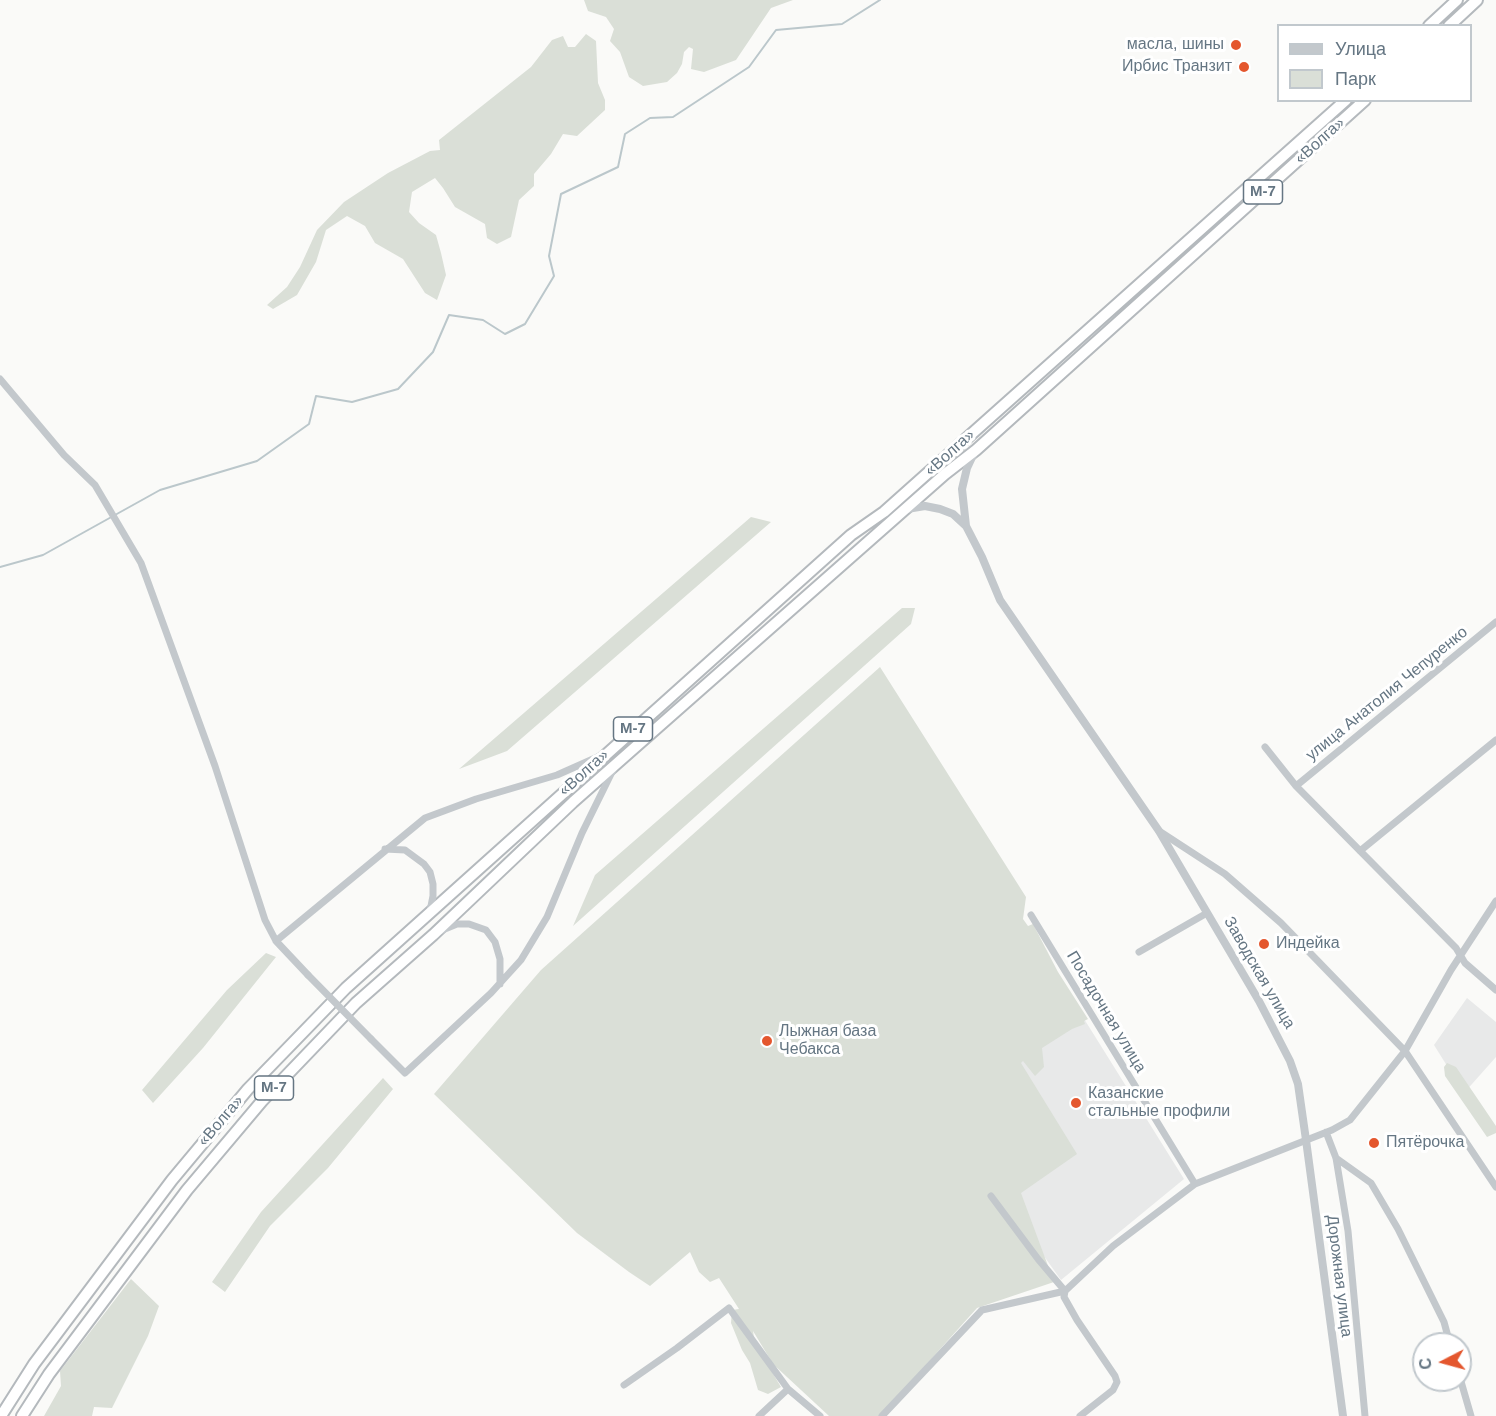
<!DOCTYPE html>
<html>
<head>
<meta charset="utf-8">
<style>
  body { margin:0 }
  #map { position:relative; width:1496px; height:1416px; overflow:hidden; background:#fafaf8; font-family:Helvetica,sans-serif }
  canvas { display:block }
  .legend { position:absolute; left:1277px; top:24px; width:195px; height:78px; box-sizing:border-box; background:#fff; border:2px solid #c1c8cd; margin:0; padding:8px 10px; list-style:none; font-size:18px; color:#657683 }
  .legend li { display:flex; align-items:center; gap:12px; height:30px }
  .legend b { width:30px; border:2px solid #c1c8cd }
  .north { position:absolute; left:1412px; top:1332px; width:60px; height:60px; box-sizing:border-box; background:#fff; border:2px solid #c1c8cd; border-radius:50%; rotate:264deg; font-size:16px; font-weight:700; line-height:24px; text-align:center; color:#657683 }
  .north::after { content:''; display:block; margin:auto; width:21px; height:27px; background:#e4572e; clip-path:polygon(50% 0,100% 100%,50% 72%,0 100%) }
</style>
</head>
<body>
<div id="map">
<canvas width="1496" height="1416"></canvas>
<ul class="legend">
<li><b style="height:8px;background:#c3c8cc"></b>Улица</li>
<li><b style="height:16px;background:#dadfd7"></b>Парк</li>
</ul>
<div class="north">С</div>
</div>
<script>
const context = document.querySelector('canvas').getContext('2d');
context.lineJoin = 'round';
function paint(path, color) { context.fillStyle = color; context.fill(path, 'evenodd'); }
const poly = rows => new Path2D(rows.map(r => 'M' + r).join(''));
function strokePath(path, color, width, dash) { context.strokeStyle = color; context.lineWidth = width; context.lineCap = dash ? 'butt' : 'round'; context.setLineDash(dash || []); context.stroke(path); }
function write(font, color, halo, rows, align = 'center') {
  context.font = font + ' Helvetica,sans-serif'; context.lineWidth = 6; context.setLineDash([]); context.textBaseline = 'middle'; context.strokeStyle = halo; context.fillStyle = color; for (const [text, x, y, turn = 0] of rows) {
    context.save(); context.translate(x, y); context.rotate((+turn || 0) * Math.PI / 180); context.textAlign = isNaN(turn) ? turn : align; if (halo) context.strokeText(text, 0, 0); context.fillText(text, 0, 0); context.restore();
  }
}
const built = poly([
  [1467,998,1496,1022,1496,1057,1464,1093,1434,1045],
  [1081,1014,1184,1179,1061,1280,1001,1196,952,1053,1031,1043]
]);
const green = poly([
  [584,0,793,0,771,8,736,60,704,72,691,69,693,49,689,47,684,52,682,64,677,73,667,82,643,86,629,77,620,52,610,41,614,29,606,17,588,11],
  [586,34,596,41,598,83,605,100,605,110,577,136,563,134,551,154,534,174,534,186,519,200,511,237,497,244,487,238,485,224,455,207,443,188,435,178,412,192,409,212,419,223,436,235,441,253,446,275,437,300,425,293,403,259,375,243,365,226,347,216,326,230,316,262,297,295,273,309,267,305,287,287,300,267,317,230,344,202,388,173,430,151,440,150,439,140,531,67,552,40,563,36,568,47,575,47],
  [751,517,771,522,507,751,459,769],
  [902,608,915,608,911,624,573,926,595,875],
  [880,667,1026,897,1023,919,1028,926,1033,924,1058,972,1088,1019,1084,1021,1085,1024,1072,1029,1042,1048,1044,1067,1035,1076,1023,1061,1021,1063,1077,1154,1021,1193,1054,1282,977,1308,880,1416,829,1416,773,1364,753,1331,755,1344,781,1387,768,1394,758,1390,750,1363,742,1350,731,1323,732,1310,739,1309,719,1278,710,1282,699,1272,690,1252,650,1286,629,1272,577,1233,434,1094,541,970],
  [266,953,276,957,203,1048,153,1103,142,1090,227,990],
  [1447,1063,1456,1067,1496,1126,1496,1133,1487,1137,1445,1076,1444,1067],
  [383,1078,393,1089,328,1168,270,1226,225,1292,212,1282,261,1212],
  [131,1279,159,1306,148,1336,112,1408,94,1407,92,1416,44,1416,61,1386,60,1371]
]);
const stream = poly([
  [0,567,43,555,160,490,257,461,309,424,316,396,352,402,398,389,433,352,449,315,483,320,505,334,525,324,554,276,549,256,561,194,618,167,625,134,650,118,673,117,749,67,776,30,842,24,880,0]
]);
const minor = poly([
  [0,379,64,455,95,485,141,563,215,766,265,920,276,941,308,975],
  [1265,747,1296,786,1456,948,1465,963,1496,990],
  [1296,786,1496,622],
  [1159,831,1225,874,1281,923,1405,1051,1496,1187],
  [385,849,405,850,424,864,430,872,433,884,433,896,430,911],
  [1360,851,1496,740],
  [1031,915,1195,1184],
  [440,931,457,924,469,924,486,930,495,942,500,959,500,984],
  [276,941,425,818,476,799,557,775,602,755],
  [1139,952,1207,913],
  [371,1039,405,1073,491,993,521,960,547,917,582,833,614,768],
  [1326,1132,1336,1158,1348,1231,1365,1416],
  [1336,1158,1371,1183,1398,1229,1444,1322,1450,1344],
  [991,1196,1038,1259,1065,1291,1064,1297,1077,1320,1115,1376,1117,1382,1113,1390,1080,1416],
  [1460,1378,1471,1416],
  [624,1385,677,1348,729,1308,788,1389,820,1416],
  [759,1416,788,1389],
  [882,1416,982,1310,1065,1291,1113,1246,1195,1184,1332,1130,1350,1120,1405,1051,1451,970,1496,901]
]);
const tertiary = poly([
  [974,453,967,468,962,489,966,526,982,557,1000,600,1159,831,1259,1001,1290,1061,1298,1084,1306,1140,1343,1416],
  [907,509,925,506,940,509,953,514,966,526]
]);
const trunk = poly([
  [1429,26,1457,0],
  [1449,26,1477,0],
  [1,1416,34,1364,172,1180,248,1089,346,988,851,535,884,512,1346,100],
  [22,1416,49,1374,187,1190,262,1101,356,1003,433,935,573,802,945,474,976,450,1365,100]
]);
const minorBridge = poly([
  [308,975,371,1039]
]);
const markers = [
  [1236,45,6,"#e4572e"],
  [1244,67,6,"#e4572e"],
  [1264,944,6,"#e4572e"],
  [767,1041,6,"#e4572e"],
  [1076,1103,6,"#e4572e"],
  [1374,1143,6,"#e4572e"]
];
const shields = [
  [1263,192,39],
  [633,729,39],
  [274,1088,39]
];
const shieldNames = [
  ["М-7",1263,192],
  ["М-7",633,729],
  ["М-7",274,1088]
];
const poiNames = [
  ["масла, шины",1224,45,"right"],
  ["Ирбис Транзит",1232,67,"right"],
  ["Индейка",1276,944],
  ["Лыжная база",779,1032],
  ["Чебакса",779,1050],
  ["Казанские",1088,1094],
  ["стальные профили",1088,1112],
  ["Пятёрочка",1386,1143]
];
const streetNames = [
  ["«Волга»",1320,141,-42],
  ["«Волга»",950,453,-42],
  ["улица Анатолия Чепуренко",1387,694,-39],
  ["«Волга»",584,773,-42],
  ["Заводская улица",1259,973,60],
  ["Посадочная улица",1106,1012,59],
  ["«Волга»",221,1121,-50],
  ["Дорожная улица",1339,1276,83]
];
paint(built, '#e8e9e9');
paint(green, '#dadfd7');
strokePath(stream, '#bbc7cb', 2);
strokePath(trunk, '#b4b9bd', 14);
strokePath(minor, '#c3c8cc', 7);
strokePath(tertiary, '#c3c8cc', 8);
strokePath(trunk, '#fff', 10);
strokePath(minorBridge, '#c3c8cc', 7);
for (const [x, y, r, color] of markers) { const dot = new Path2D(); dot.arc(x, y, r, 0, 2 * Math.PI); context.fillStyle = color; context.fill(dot); strokePath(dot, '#fff', 2); }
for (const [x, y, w] of shields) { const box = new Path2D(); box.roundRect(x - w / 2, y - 12, w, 24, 4.5); context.fillStyle = '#fff'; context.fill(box); strokePath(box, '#657683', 1.5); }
write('bold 15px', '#657683', null, shieldNames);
write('16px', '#657683', '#fff', poiNames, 'left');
write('16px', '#657683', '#fff', streetNames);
</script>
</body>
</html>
